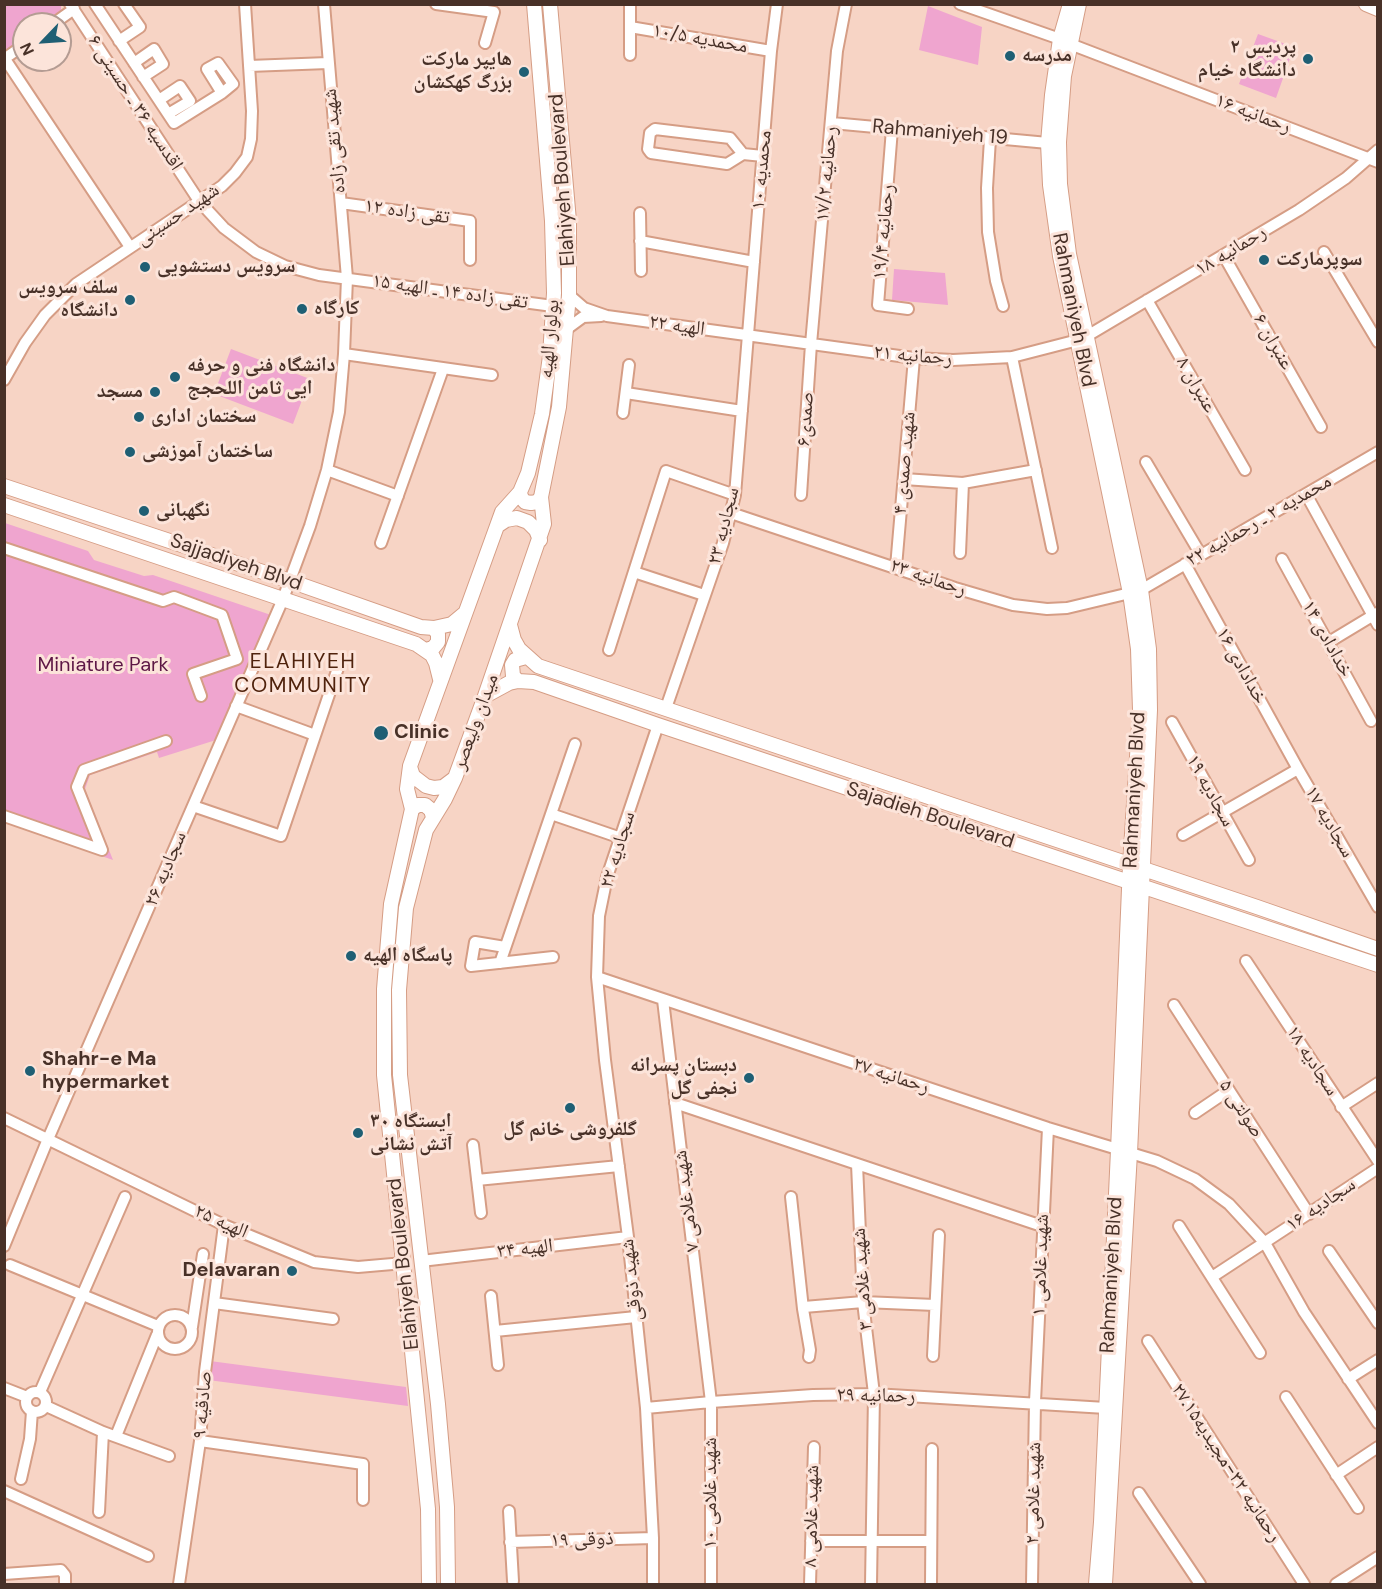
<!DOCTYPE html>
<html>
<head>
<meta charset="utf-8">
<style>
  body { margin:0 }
  #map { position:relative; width:1382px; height:1589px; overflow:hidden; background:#f7d4c5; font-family:"DM Sans",sans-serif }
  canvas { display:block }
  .frame { position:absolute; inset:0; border:6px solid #483128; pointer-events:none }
  .north { position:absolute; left:12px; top:12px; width:60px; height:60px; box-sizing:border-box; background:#fce4da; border:2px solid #b49c93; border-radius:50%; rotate:245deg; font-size:16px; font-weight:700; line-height:24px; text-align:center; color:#483128 }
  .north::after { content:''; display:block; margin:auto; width:21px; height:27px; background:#1f5f74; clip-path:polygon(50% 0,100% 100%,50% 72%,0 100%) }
</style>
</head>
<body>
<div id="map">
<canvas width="1382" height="1589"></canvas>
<div class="frame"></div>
<div class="north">N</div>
</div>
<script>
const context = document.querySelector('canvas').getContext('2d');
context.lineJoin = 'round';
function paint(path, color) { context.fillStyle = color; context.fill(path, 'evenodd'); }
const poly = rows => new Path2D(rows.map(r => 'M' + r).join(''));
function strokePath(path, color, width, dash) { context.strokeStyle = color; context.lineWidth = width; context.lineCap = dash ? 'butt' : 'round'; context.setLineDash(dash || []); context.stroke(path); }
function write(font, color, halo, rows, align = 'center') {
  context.font = font + ' "DM Sans","Noto Naskh Arabic",sans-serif'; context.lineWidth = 6; context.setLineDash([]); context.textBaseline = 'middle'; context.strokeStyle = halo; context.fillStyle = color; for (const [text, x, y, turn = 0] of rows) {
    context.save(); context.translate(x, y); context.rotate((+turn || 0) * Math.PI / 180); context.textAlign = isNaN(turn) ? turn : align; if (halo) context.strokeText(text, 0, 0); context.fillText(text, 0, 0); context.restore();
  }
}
const green = poly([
  [5,4,61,5,61,11,43,24,24,24,24,38,5,51],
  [928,6,982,27,978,65,919,50],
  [1258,34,1294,47,1276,98,1239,84],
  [894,269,945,273,948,305,892,300],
  [231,349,310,379,293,424,214,394],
  [5,523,88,551,94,560,144,576,153,575,271,615,216,740,159,758,157,752,90,775,85,789,113,860,5,822],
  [210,1361,406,1387,408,1406,208,1380]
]);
const street = poly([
  [70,4,199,201,224,228,256,252,285,266,319,275,553,306],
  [95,4,174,123,222,93,233,84,218,63,207,69,222,93],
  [436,4,494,12,485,43],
  [630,4,630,55],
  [960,4,1060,39],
  [53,24,74,9],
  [630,27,771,51],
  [119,41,140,27,124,4],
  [1070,44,1378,162],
  [4,59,24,45],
  [5,59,130,247],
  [134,63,154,49,163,64,143,77],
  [249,66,328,63],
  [159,100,180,86,190,101,168,114],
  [832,123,1048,143],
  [892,129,878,305,908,309],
  [990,139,987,188,988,232,996,281,1003,306],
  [743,154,727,164,651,153,648,149,650,133,655,129,730,138,743,154,763,156],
  [341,203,470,221,470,260],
  [640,213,641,271],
  [640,241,754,262],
  [1324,252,1378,342],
  [1224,256,1321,427],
  [569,295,584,308,607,316,914,358,953,360,1012,357,1078,340],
  [1147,300,1245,470],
  [568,328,583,317,601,316],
  [1087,336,1299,210,1346,178,1378,150],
  [344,354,492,375],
  [1012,357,1052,548],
  [4,380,25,343,45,315,76,284,222,186,235,173,247,157,251,139,252,111,245,4],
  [626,393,742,411],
  [623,413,629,365],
  [1146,462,1201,555],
  [327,470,398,496],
  [904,479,963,483,1036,470],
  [1306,494,1378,625],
  [801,495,811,344,837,51,846,4],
  [731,513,955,588,1013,605,1047,609,1067,608,1130,593],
  [381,543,443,369],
  [4,548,163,601,174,597,222,615,237,659,193,674,201,696],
  [960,553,963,483],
  [1282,559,1371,721],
  [1185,564,1298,769,1378,907],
  [896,567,914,358],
  [634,572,704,595],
  [1141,590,1378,452],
  [1329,642,1377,613],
  [609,650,666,471,735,495],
  [236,706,315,735],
  [666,708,723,543,735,495,771,51,777,4],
  [1172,722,1249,860],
  [193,806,281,836,340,662],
  [551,814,621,838],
  [4,816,102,850,77,787,84,770,166,741],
  [1183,835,1298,769],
  [505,947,475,942,471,966,553,957],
  [1246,961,1378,1161],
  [500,963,575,744],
  [597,977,1048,1128,1157,1161,1195,1179,1229,1204,1265,1243,1304,1312,1378,1423],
  [663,1000,711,1402,711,1584],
  [1174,1005,1309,1214],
  [675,1103,1042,1226],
  [1341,1107,1378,1083],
  [1195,1113,1229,1090],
  [4,1118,224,1225,314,1262,358,1267,404,1263],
  [473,1145,481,1213],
  [857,1164,863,1302,874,1394,871,1584],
  [477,1180,619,1166],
  [791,1197,803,1309,810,1350,809,1357],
  [1179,1226,1260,1353],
  [4,1246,48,1139,283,599,310,526,327,470,339,412,344,354,347,278,324,4],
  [1329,1251,1378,1323],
  [421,1261,628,1237],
  [10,1265,158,1326],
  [1212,1277,1378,1168],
  [491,1296,498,1365],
  [214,1303,333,1319],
  [804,1307,863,1302,935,1305],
  '158 1332a17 17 0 1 1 34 0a17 17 0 1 1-34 0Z',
  [192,1327,203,1254],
  [495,1331,636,1317],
  [1148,1341,1304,1584],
  [933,1356,939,1235],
  [1348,1379,1378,1360],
  [4,1388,27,1397],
  '26 1402a10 10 0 1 1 20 0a10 10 0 1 1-20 0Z',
  [40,1392,125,1197],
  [1286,1397,1358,1508],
  [46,1406,103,1432,169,1456],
  [646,1408,711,1402,813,1395,874,1394,1106,1408],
  [116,1436,157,1335],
  [200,1441,363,1464,363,1500],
  [1336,1475,1378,1447],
  [21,1479,30,1439,32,1411],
  [4,1491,148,1556],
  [1139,1493,1200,1584],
  [509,1511,513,1581],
  [99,1512,103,1432],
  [811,1541,931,1541],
  [510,1542,653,1538],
  [4,1574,61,1570,65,1575,65,1584],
  [179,1584,200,1441,205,1372,224,1225],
  [653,1584,653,1538,646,1408,628,1237,605,1060,597,977,599,916,607,877,658,725],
  [810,1584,814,1447],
  [931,1584,932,1449],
  [1032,1584,1035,1402,1048,1128],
  [1336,1584,1378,1557]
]);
const secondary = poly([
  [1070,4,1060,39,1052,95,1048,143,1050,185,1060,256,1130,593,1138,649,1140,710,1130,865,1118,1150,1101,1522,1096,1584],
  [1079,4,1064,76,1059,142,1060,184,1069,254,1141,590,1149,649,1150,710,1130,1153,1105,1584],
  [1366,4,1378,9],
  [4,486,290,581,421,627,434,628,452,624,464,614],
  [520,492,521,497,525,502,531,503,537,502,541,497],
  [4,505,416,644,432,655,436,663,440,679],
  [497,526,506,520,517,518,528,522,536,530,540,540],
  [510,625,514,640,519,649,538,666,1257,907,1378,949],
  [426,650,433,648,438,642,438,634,434,628],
  [518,681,513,676,512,665,515,660,526,657],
  [485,696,509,683,518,681,534,682,658,725,1378,965],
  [410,767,413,776,426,786,434,788,443,787,455,778],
  [412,809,418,805,425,805,431,810,433,817],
  [429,1584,428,1509,384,1075,384,989,391,904,412,809,407,789,410,766,497,526,502,512,520,492,528,473,542,414,550,356,554,293,552,221,534,4],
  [448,1584,447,1507,438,1404,400,1075,399,990,406,908,426,830,445,799,455,778,485,696,544,524,541,497,559,407,569,295,569,221,550,4]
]);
const markers = [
  [1010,56,6,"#1f5f74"],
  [1308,59,6,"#1f5f74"],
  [524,72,6,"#1f5f74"],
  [1264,260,6,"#1f5f74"],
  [145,267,6,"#1f5f74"],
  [130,300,6,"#1f5f74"],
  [302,309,6,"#1f5f74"],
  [175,377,6,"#1f5f74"],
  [155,392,6,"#1f5f74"],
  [139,417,6,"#1f5f74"],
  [130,452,6,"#1f5f74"],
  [144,511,6,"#1f5f74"],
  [381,733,8,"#1f5f74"],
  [351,956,6,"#1f5f74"],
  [30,1071,6,"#1f5f74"],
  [749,1078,6,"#1f5f74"],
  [570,1108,6,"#1f5f74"],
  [358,1133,6,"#1f5f74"],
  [292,1271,6,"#1f5f74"]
];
const streetNames = [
  ["محمدیه ۱۰/۵",700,39,10],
  ["اقدسیه ۳۶ ـ حسینی ۶",135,103,57],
  ["رحمانیه ۱۶",1253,114,21],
  ["Rahmaniyeh 19",940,133,5],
  ["شهید تقی زاده",335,141,-95],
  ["محمدیه ۱۰",762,170,-85],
  ["رحمانیه ۱۷/۲",827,174,-85],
  ["Elahiyeh Boulevard",563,180,-94],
  ["تقی زاده ۱۲",407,212,8],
  ["شهید حسینی",178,215,-34],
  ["رحمانیه ۱۹/۴",884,232,-85],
  ["رحمانیه ۱۸",1231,251,-31],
  ["تقی زاده ۱۴ ـ الهیه ۱۵",450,292,8],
  ["Rahmaniyeh Blvd",1073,310,79],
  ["الهیه ۲۲",677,326,8],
  ["بولوار الهیه",550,339,-85],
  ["عنبران ۶",1273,342,60],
  ["رحمانیه ۲۱",913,356,5],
  ["عنبران ۸",1196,385,60],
  ["صمدی۶",806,419,-86],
  ["شهید صمدی ۴",905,463,-85],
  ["محمدیه ۲ ـ رحمانیه ۲۲",1259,521,-30],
  ["سجادیه ۲۳",724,526,-76],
  ["Sajjadiyeh Blvd",236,563,19],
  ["رحمانیه ۲۳",928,578,19],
  ["خدادادی ۱۴",1327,639,61],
  ["خدادادی ۱۶",1241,666,61],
  ["میدان ولیعصر",476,722,-70],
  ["Rahmaniyeh Blvd",1135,790,-87],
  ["سجادیه ۱۹",1210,791,61],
  ["Sajadieh Boulevard",930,816,18],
  ["سجادیه ۱۷",1329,822,60],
  ["سجادیه ۲۲",618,850,-73],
  ["سجادیه ۲۶",166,869,-67],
  ["سجادیه ۱۸",1312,1061,57],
  ["رحمانیه ۲۷",891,1076,18],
  ["صولتی ۵",1241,1109,57],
  ["شهید غلامی ۷",687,1201,-97],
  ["سجادیه ۱۶",1321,1205,-34],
  ["الهیه ۲۵",221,1222,24],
  ["الهیه ۳۴",525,1249,-6],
  ["Elahiyeh Boulevard",404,1264,-96],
  ["شهید غلامی ۱",1041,1265,-88],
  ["Rahmaniyeh Blvd",1112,1275,-87],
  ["شهید غلامی ۳",863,1279,-94],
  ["شهید ذوقی",632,1280,-96],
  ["رحمانیه ۲۹",876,1396,1],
  ["صادقیه ۹",203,1405,-85],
  ["رحمانیه ۳۲-مجیدیه۲۷.۱۵",1226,1463,57],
  ["شهید غلامی ۱۰",711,1493,-90],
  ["شهید غلامی ۲",1034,1493,-89],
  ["شهید غلامی ۸",812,1516,-89],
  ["ذوقی ۱۹",582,1540,-2]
];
const poiNames = [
  ["پردیس ۲",1296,48,"right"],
  ["دانشگاه خیام",1296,71,"right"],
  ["مدرسه",1022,56],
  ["هایپر مارکت",512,60,"right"],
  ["بزرگ کهکشان",512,83,"right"],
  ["سوپرمارکت",1276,260],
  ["سرویس دستشویی",157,267],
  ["سلف سرویس",118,288,"right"],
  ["دانشگاه",118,311,"right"],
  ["کارگاه",314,309],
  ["دانشگاه فنی و حرفه",187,366],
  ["ایی ثامن اللحجج",187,389],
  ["مسجد",143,392,"right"],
  ["سختمان اداری",151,417],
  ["ساختمان آموزشی",142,452],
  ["نگهبانی",156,511],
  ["Clinic",394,733],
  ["پاسگاه الهیه",363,956],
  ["Shahr-e Ma",42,1060],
  ["hypermarket",42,1083],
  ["دبستان پسرانه",737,1066,"right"],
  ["نجفی گل",737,1089,"right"],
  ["ایستگاه ۳۰",370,1122],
  ["آتش نشانی",370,1145],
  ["گلفروشی خانم گل",570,1130,"center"],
  ["Delavaran",280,1271,"right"]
];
const parkNames = [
  ["Miniature Park",103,666]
];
const neighbourhoodNames = [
  ["ELAHIYEH",303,662],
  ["COMMUNITY",303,686]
];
paint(green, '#efa5cf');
strokePath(street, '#d59d85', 14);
strokePath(secondary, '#d59d85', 16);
strokePath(street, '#fff', 10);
strokePath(secondary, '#fff', 14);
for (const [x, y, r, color] of markers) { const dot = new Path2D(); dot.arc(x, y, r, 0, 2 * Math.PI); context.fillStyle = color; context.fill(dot); strokePath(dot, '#fce4da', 2); }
write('20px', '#483128', '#fce4da', streetNames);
write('bold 20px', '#483128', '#fce4da', poiNames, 'left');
write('20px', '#5d1745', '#fce4da', parkNames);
context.letterSpacing = '1.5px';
write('21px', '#4f220c', '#fce4da', neighbourhoodNames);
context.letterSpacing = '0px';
</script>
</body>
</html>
